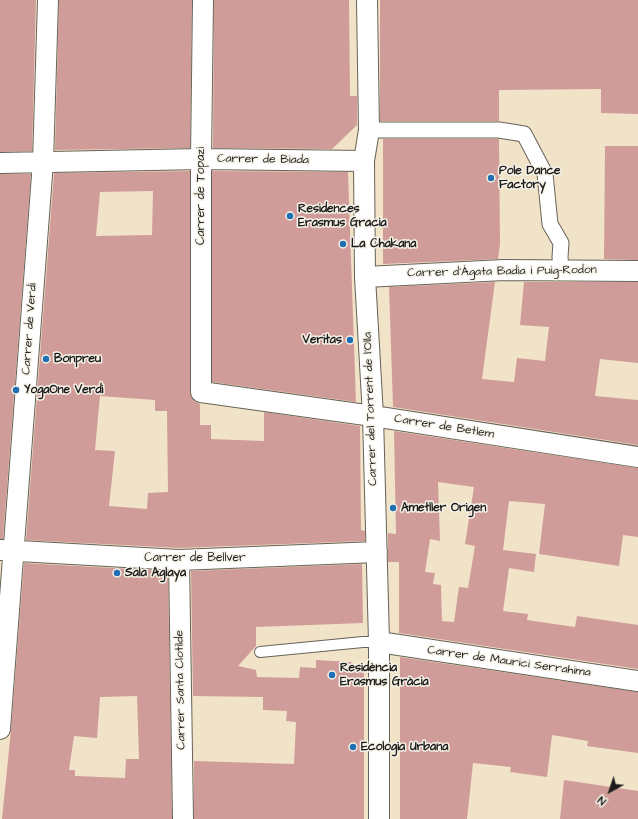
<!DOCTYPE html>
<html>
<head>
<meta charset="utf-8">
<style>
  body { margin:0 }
  #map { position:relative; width:638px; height:819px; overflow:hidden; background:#f1e3c7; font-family:"Architects Daughter",sans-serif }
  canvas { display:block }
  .north { position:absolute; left:590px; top:771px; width:40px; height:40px; -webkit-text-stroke:3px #f7f3e8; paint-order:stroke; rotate:220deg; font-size:11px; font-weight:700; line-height:16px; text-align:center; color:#1c1c1c }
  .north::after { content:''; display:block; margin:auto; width:14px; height:18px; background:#1c1c1c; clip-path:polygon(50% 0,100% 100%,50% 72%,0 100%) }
</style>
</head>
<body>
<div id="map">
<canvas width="638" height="819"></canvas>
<div class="north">N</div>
</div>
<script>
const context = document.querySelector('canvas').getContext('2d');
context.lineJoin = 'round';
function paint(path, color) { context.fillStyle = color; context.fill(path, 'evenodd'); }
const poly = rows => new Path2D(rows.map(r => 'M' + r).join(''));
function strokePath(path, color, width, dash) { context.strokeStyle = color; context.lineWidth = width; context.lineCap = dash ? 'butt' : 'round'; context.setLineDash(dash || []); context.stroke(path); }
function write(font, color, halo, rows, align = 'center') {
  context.font = font + ' "Architects Daughter",sans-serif'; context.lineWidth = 3; context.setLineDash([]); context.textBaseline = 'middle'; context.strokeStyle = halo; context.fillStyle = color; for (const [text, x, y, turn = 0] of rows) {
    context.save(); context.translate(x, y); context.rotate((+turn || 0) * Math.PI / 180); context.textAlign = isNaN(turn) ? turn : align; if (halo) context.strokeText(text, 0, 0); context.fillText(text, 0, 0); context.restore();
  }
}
const building = poly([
  [0,0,36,0,32,151,0,152],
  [59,0,192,0,190,148,55,150],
  [214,0,349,0,350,96,357,96,357,125,332,149,213,148],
  [380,0,638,0,638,114,601,113,601,89,499,90,499,121,380,121],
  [383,139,499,139,500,244,498,259,383,264],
  [605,146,638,146,638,260,604,259],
  [190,171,190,392,194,401,200,404,200,425,211,425,211,439,264,441,264,412,360,426,361,530,365,531,365,541,179,548,26,540,54,173],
  [153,191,152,235,96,236,100,192],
  [100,396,155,400,155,411,167,411,168,492,148,493,147,509,109,506,115,451,95,450],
  [212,171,348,172,356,402,212,382],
  [0,174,31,174,3,539,0,539],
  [495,282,482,379,514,382,517,358,545,361,549,327,520,325,524,282,638,282,638,363,600,359,595,396,638,400,638,445,393,407,389,287],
  [394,431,638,468,638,537,623,535,619,566,539,554,545,504,509,501,503,550,536,554,534,572,509,568,503,611,528,614,527,620,575,627,577,616,638,625,638,669,399,633,399,562,388,562,388,533,396,534],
  [438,482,474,487,465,544,475,546,468,588,459,587,454,622,442,621,441,585,433,584,435,573,425,572,430,539,440,541],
  [24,563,168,571,172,819,2,819,11,730],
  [137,696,139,759,126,759,125,778,75,776,75,770,69,770,74,736,97,738,100,697],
  [362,564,363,623,256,627,256,646,238,666,256,670,257,677,299,678,300,667,316,668,316,660,351,662,364,673,364,819,194,819,194,761,294,764,296,722,286,721,287,711,263,710,263,697,193,696,191,571],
  [400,657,638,692,638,753,587,746,588,741,552,735,547,777,510,772,511,767,473,763,467,819,400,819],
  [564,780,638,791,638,819,560,819]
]);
const service = poly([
  [260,652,363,642,379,642]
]);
const pedestrian = poly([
  [369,130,499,130,524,134,545,174,550,224,561,243,560,257,561,270]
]);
const minor = poly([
  [203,0,201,159,201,392,373,416,638,457],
  [367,0,369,130,364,161,365,277,373,416,379,642,379,819],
  [0,163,201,159,364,161],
  [365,277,504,270,638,271],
  [1,550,179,560,377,552],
  [179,560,183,819],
  [379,642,638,681],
  [0,729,43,162,48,0]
]);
const markers = [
  [491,178,4,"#1f6fb2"],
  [290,216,4,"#1f6fb2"],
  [343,244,4,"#1f6fb2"],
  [350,340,4,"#1f6fb2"],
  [46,359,4,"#1f6fb2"],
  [16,390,4,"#1f6fb2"],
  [393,508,4,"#1f6fb2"],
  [117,573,4,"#1f6fb2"],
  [332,675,4,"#1f6fb2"],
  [353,747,4,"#1f6fb2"]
];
const streetNames = [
  ["Carrer de Biada",263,160,1],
  ["Carrer de Topazi",201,196,-90],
  ["Carrer d'Àgata Badia i Puig-Rodon",502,272,-1],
  ["Carrer de Verdi",30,329,-86],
  ["Carrer del Torrent de l'Olla",371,409,-92],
  ["Carrer de Betlem",444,427,9],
  ["Carrer de Bellver",195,558],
  ["Carrer de Maurici Serrahima",509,662,8],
  ["Carrer Santa Clotilde",181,690,-91]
];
const poiNames = [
  ["Pole Dance",499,171],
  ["Factory",499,185],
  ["Residences",298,209],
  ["Erasmus Gracia",298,223],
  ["La Chakana",351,244],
  ["Veritas",342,340,"right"],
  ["Bonpreu",54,359],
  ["YogaOne Verdi",24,390],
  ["Ametller Origen",401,508],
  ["Sala Aglaya",125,573],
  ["Residència",340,668],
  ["Erasmus Gràcia",340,682],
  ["Ecologia Urbana",361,747]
];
paint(building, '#d09c99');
strokePath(service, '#676258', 12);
strokePath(pedestrian, '#676258', 17);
strokePath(minor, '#676258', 22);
strokePath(service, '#fff', 10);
strokePath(pedestrian, '#fff', 15);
strokePath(minor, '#fff', 20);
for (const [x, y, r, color] of markers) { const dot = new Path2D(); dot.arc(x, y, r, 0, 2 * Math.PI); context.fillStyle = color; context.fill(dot); strokePath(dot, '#f7f3e8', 1.5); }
write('12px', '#1c1c1c', '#f7f3e8', streetNames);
write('bold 12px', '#1c1c1c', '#f7f3e8', poiNames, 'left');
</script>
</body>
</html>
